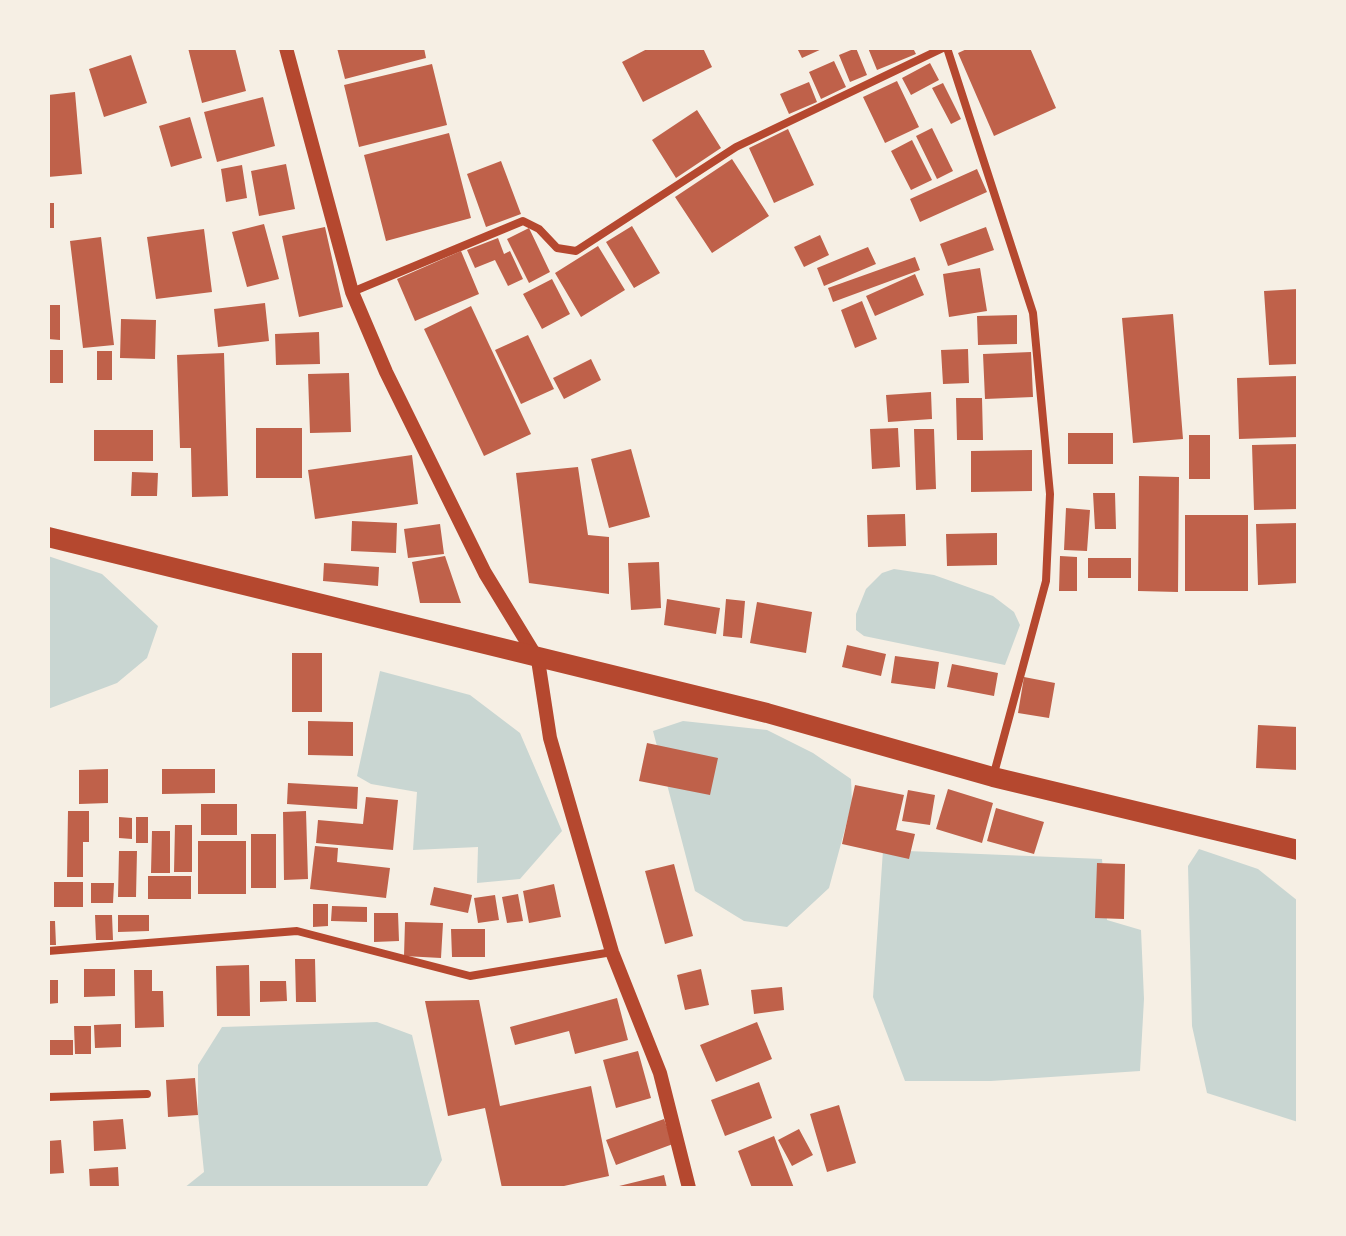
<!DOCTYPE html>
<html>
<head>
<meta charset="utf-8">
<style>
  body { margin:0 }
  #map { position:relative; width:1346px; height:1236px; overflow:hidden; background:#f6efe4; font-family:Mulish,sans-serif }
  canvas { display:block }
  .frame { position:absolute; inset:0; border:50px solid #f6efe4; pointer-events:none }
</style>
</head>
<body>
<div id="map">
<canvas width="1346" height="1236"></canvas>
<div class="frame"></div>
</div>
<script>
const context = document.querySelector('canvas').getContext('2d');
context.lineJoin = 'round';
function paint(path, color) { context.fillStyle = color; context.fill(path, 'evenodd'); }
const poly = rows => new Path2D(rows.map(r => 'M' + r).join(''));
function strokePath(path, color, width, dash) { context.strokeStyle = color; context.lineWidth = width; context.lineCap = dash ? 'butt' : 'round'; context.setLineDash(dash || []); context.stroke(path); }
const water = poly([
  [48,556,102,574,158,626,147,658,117,683,48,709],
  [894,569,934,575,993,596,1014,612,1020,625,1005,665,864,636,856,630,856,614,866,589,882,573],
  [380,671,470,695,520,733,562,831,520,879,477,883,478,847,413,850,417,792,371,784,357,776],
  [683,721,767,730,813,753,851,779,852,803,829,888,787,927,744,921,695,891,653,731],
  [1199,849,1258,869,1298,901,1298,1122,1207,1093,1192,1026,1188,866],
  [883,850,1102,859,1107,920,1141,930,1144,999,1140,1071,991,1081,905,1081,873,997],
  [377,1022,412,1035,442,1160,426,1188,184,1188,204,1172,198,1113,198,1065,222,1027]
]);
const building = poly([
  [188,48,235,48,246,91,202,103],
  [337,48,424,48,426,58,345,79],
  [649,48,703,48,712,67,643,102,622,62],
  [797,48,824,48,802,58],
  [856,48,867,75,850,82,839,55],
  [868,48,913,48,916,54,877,70],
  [969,48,1030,48,1056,108,994,136,958,53],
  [131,55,147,103,104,117,89,69],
  [834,61,846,87,821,99,809,72],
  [930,63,939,80,911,95,902,78],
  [432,64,447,125,359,147,344,85],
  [897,81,919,127,885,143,863,97],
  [809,82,817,102,789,114,780,94],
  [943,83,961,119,951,124,932,88],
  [75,92,82,174,48,177,48,95],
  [263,97,275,146,217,162,204,112],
  [697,110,721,148,676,178,652,140],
  [190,117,202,158,171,167,159,126],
  [932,128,953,171,937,179,916,136],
  [788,129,814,185,774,203,749,148],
  [449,133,471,218,386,241,364,155],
  [912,140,932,180,911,190,891,151],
  [732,159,769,216,712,253,675,197],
  [501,161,521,214,486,227,467,174],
  [286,164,295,209,259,216,251,171],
  [242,165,247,198,226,202,221,169],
  [977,169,987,192,920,222,910,199],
  [48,203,54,203,54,228,48,228],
  [264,224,279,279,247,287,232,232],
  [632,226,660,273,634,288,606,242],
  [325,227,343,307,299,317,282,236],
  [986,227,994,250,948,266,940,244],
  [529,228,550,272,529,283,507,239],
  [204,229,212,292,156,299,147,237],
  [820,235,829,255,804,267,794,247],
  [101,237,114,345,83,348,70,241],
  [498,238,504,254,510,251,523,279,508,286,495,260,475,268,467,250],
  [598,246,625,290,581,317,555,273],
  [868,247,876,264,824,286,817,268],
  [461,251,479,294,415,321,397,279],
  [915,257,920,270,833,302,828,288],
  [980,268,987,311,949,317,943,274],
  [915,274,924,295,875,316,866,296],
  [552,279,570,314,542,329,523,294],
  [1298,289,1298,364,1269,365,1264,291],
  [862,301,877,339,855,348,841,310],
  [265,303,269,341,218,347,214,309],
  [48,305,60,305,60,340,48,339],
  [471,306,531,434,484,456,424,329],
  [1173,314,1183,439,1133,443,1122,318],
  [1017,315,1017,344,978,345,977,316],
  [121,319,156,320,155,359,120,358],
  [319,332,320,364,276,365,275,334],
  [528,335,554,389,521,404,495,350],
  [968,349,969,383,943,384,941,350],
  [48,350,63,350,63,383,48,383],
  [97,351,112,351,112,380,97,380],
  [1031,352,1033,397,985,399,983,354],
  [224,353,228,496,192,497,191,448,180,448,177,355],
  [591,359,601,380,564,399,553,378],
  [349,373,351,432,310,433,308,374],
  [1297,376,1298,437,1239,439,1237,378],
  [931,392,932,419,888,422,886,395],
  [956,398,982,398,983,440,957,440],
  [256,428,302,428,302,478,256,478],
  [898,428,900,467,872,469,870,429],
  [914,429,934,429,936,489,916,490],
  [94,430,153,430,153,461,94,461],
  [1068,433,1113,433,1113,464,1068,464],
  [1189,435,1210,435,1210,479,1189,479],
  [1298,444,1298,509,1254,510,1252,445],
  [631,449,650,517,609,528,591,459],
  [1032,450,1032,491,971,492,971,451],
  [412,455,418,504,315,519,308,470],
  [578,467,588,535,609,537,609,594,529,583,516,473],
  [132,472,158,473,157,496,131,496],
  [1139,476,1179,477,1178,592,1138,591],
  [1093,493,1115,493,1116,529,1095,529],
  [1066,508,1090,510,1087,551,1064,550],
  [905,514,906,546,868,547,867,515],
  [1185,515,1248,515,1248,591,1185,591],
  [352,521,397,523,396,553,351,551],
  [1298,523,1298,583,1258,585,1256,524],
  [440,524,444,554,408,558,404,529],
  [997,533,997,565,947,566,946,534],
  [445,556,461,603,420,603,412,562],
  [1060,556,1077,557,1077,591,1059,591],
  [1088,558,1131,558,1131,578,1088,578],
  [659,562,661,608,631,610,628,563],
  [324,563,379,567,378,586,323,581],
  [667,599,720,608,716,634,664,625],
  [726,599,745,601,742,638,723,636],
  [757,602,812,612,806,653,750,643],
  [847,645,886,654,881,676,842,667],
  [292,653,322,653,322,712,292,712],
  [895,656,939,662,935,689,891,683],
  [952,664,998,673,994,696,947,687],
  [1024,677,1055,683,1049,718,1018,713],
  [308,721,353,722,353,756,308,755],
  [1258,725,1298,727,1298,770,1256,768],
  [647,743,718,758,710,795,639,781],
  [108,769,108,803,79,804,79,770],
  [162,769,215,769,215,793,162,794],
  [288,783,358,787,357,809,287,804],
  [855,785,904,795,896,830,915,834,909,859,842,844],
  [948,789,993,803,982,843,936,829],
  [908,790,935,795,930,825,902,821],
  [366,797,398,800,393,850,316,843,318,820,363,824],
  [201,804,237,804,237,835,201,835],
  [996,808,1044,822,1034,854,987,841],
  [68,811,89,811,89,842,83,842,83,877,67,877],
  [306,811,308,879,284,880,283,812],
  [119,817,132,818,132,839,119,838],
  [136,817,148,817,148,843,136,843],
  [175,825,192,825,192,872,174,872],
  [152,831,170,831,170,873,151,873],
  [251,834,276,834,276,888,251,888],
  [198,841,246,841,246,894,198,894],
  [315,846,338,848,337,862,390,868,386,898,310,889],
  [119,851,137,851,136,897,118,897],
  [1097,863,1125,864,1124,919,1095,918],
  [674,864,693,936,665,944,645,871],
  [148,876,191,876,191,899,148,899],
  [54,882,83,882,83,907,54,907],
  [91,883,114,883,113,903,91,903],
  [554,884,561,917,529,923,523,891],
  [434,887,472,895,468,913,430,905],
  [518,894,523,921,507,923,502,897],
  [495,895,499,920,478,923,474,898],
  [313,904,328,904,328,926,313,927],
  [332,906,367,907,367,922,331,921],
  [374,913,398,913,399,941,374,942],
  [95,915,112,915,113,940,96,940],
  [118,915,149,915,149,931,118,932],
  [48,921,55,921,56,945,48,945],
  [405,922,443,923,441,958,404,956],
  [451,929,485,929,485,957,452,957],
  [295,959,315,959,316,1002,296,1002],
  [249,965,250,1016,217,1016,216,966],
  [84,969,115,969,115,996,84,997],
  [701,969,709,1005,685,1010,677,975],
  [134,970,152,970,152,991,163,991,164,1027,135,1028],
  [48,980,58,980,58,1003,48,1004],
  [260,981,286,981,287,1001,260,1002],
  [782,987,784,1010,754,1014,751,990],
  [617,998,628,1040,575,1054,569,1031,515,1045,510,1027],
  [479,1000,500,1106,591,1086,609,1176,555,1188,502,1188,485,1108,448,1116,425,1001],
  [757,1022,772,1059,716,1082,700,1045],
  [121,1024,121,1047,95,1048,94,1025],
  [74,1026,91,1026,91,1054,75,1054],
  [48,1040,73,1040,73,1055,48,1055],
  [638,1051,651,1098,616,1108,603,1060],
  [195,1078,198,1115,168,1117,166,1080],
  [759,1082,772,1118,725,1136,711,1100],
  [839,1105,856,1163,827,1172,810,1114],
  [123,1119,126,1149,94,1151,93,1121],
  [664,1119,673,1144,616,1165,606,1140],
  [799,1129,813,1155,792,1166,778,1140],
  [774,1136,794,1188,752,1188,738,1151],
  [61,1140,64,1173,48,1174,48,1141],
  [118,1167,119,1188,90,1188,89,1169],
  [664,1175,667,1188,616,1188,615,1187]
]);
const minor = poly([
  [947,48,1033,313,1050,494,1046,581,993,777],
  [352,292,523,221,539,229,557,248,576,251,736,147,943,48],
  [48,951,297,931,470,976,612,952],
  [48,1097,147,1094]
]);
const tertiary = poly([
  [286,48,352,292,386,372,485,573,538,660,550,738,612,952,660,1073,689,1188]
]);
const primary = poly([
  [48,537,767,713,993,777,1298,850]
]);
paint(water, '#c9d6d2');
paint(building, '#bf614a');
strokePath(minor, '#b5482f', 8);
strokePath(tertiary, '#b5482f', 14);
strokePath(primary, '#b5482f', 20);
</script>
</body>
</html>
